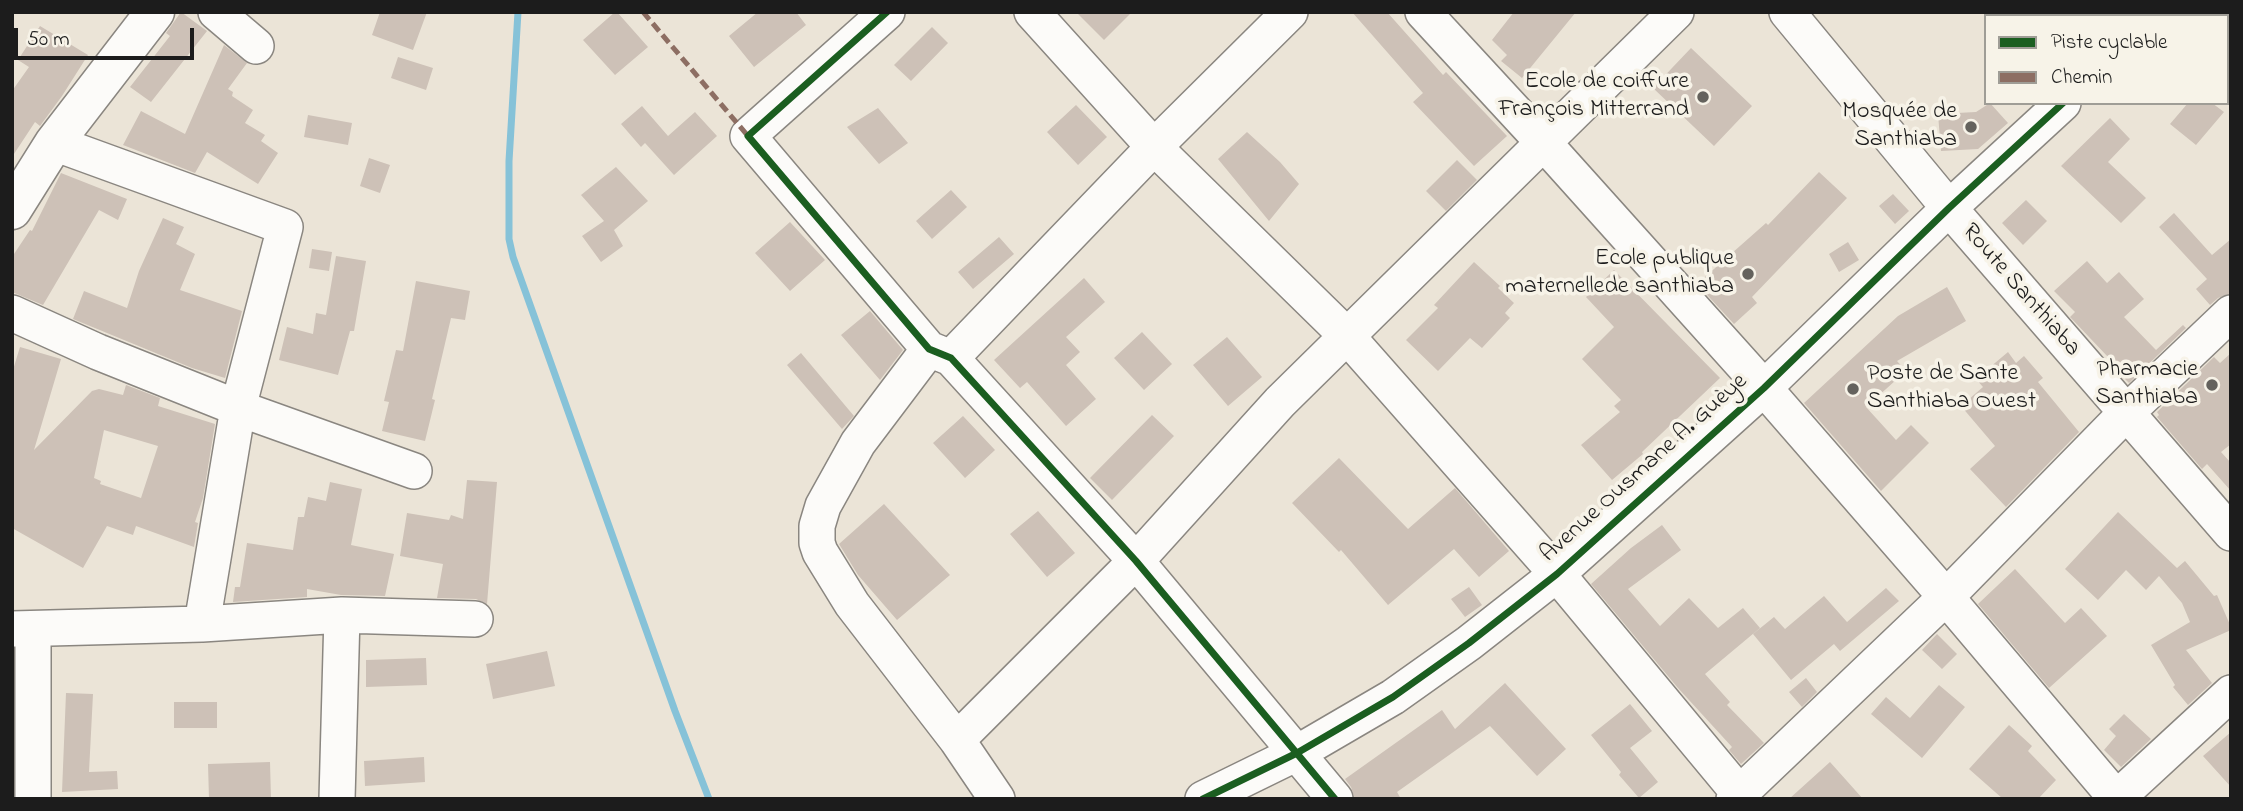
<!DOCTYPE html>
<html>
<head>
<meta charset="utf-8">
<style>
  body { margin:0 }
  #map { position:relative; width:2243px; height:811px; overflow:hidden; background:#ebe4d7; font-family:"Indie Flower",sans-serif }
  canvas { display:block }
  .frame { position:absolute; inset:0; border:14px solid #1c1c1c; pointer-events:none }
  .legend { position:absolute; left:1984px; top:14px; width:245px; height:91px; box-sizing:border-box; background:#f7f3e8; border:2px solid #9f9d96; margin:0; padding:9px 12px; list-style:none; font-size:21px; color:#1c1c1c }
  .legend li { display:flex; align-items:center; gap:14px; height:35px }
  .legend b { width:35px; border:2px solid #9f9d96 }
  .scale { position:absolute; left:14px; top:28px; width:180px; height:32px; box-sizing:border-box; border:4px solid #1c1c1c; border-top:0; padding-left:9px; font-size:21px; line-height:24px; white-space:nowrap; color:#1c1c1c; -webkit-text-stroke:5px #f7f3e8; paint-order:stroke }
</style>
</head>
<body>
<div id="map">
<canvas width="2243" height="811"></canvas>
<div class="frame"></div>
<ul class="legend">
<li><b style="height:9px;background:#1b5e20"></b>Piste cyclable</li>
<li><b style="height:9px;background:#8d6e63"></b>Chemin</li>
</ul>
<div class="scale">50 m</div>
</div>
<script>
const context = document.querySelector('canvas').getContext('2d');
context.lineJoin = 'round';
const poly = rows => new Path2D(rows.map(r => 'M' + r).join(''));
function strokePath(path, color, width, dash) { context.strokeStyle = color; context.lineWidth = width; context.lineCap = dash ? 'butt' : 'round'; context.setLineDash(dash || []); context.stroke(path); }
function paint(path, color) { context.fillStyle = color; context.fill(path, 'evenodd'); }
function write(font, color, halo, rows, align = 'center') {
  context.font = font + ' "Indie Flower",sans-serif'; context.lineWidth = 7; context.setLineDash([]); context.textBaseline = 'middle'; context.strokeStyle = halo; context.fillStyle = color; for (const [text, x, y, turn = 0] of rows) {
    context.save(); context.translate(x, y); context.rotate((+turn || 0) * Math.PI / 180); context.textAlign = isNaN(turn) ? turn : align; if (halo) context.strokeText(text, 0, 0); context.fillText(text, 0, 0); context.restore();
  }
}
const stream = poly([
  [518,12,509,161,509,239,513,257,675,711,709,799]
]);
const building = poly([
  [181,12,207,31,151,102,130,87,170,36,166,33],
  [380,12,427,12,413,50,372,35],
  [615,12,617,12,648,47,615,75,583,40],
  [758,12,796,12,806,25,754,67,729,36],
  [1076,12,1132,12,1104,40],
  [1352,12,1387,12,1443,75,1446,72,1507,136,1474,166,1413,102,1423,93],
  [1514,12,1576,12,1522,78,1501,61,1507,55,1492,40],
  [40,26,88,55,62,96,40,126,35,122,12,157,12,91,29,67,18,60],
  [932,27,948,43,911,81,894,65],
  [224,45,247,63,228,89,233,92,232,96,253,110,245,123,265,135,261,141,278,153,258,184,207,152,195,173,123,145,141,111,185,134],
  [1691,48,1752,106,1714,146,1653,88],
  [398,57,433,68,426,90,391,78],
  [1990,103,2008,123,1978,149,1941,151,1938,114,1976,112],
  [2188,103,2212,103,2224,112,2196,145,2170,124],
  [1076,105,1107,137,1078,165,1047,132],
  [642,106,668,136,695,112,717,136,674,175,645,143,641,147,621,124],
  [878,108,908,143,879,164,847,127],
  [308,115,352,123,348,145,304,137],
  [2110,118,2130,139,2108,162,2146,198,2121,223,2061,166],
  [1247,132,1280,162,1299,184,1269,221,1218,159],
  [369,158,390,165,380,193,360,186],
  [1457,160,1477,180,1446,211,1426,191],
  [616,167,648,201,614,230,623,246,601,262,582,236,604,221,581,195],
  [1819,172,1847,198,1752,297,1757,303,1734,324,1697,284,1766,223,1768,225],
  [61,173,127,199,118,220,99,210,43,305,12,292,12,257,30,230,32,231],
  [951,190,967,207,932,239,916,221],
  [1893,194,1909,211,1895,224,1879,206],
  [2026,200,2047,221,2023,245,2002,223],
  [2174,213,2212,255,2231,239,2231,293,2218,298,2210,305,2196,289,2207,279,2159,227],
  [163,218,184,227,176,244,195,254,180,290,242,311,225,378,192,368,73,319,84,291,127,308,139,271],
  [790,222,825,260,790,291,755,253],
  [999,237,1014,254,973,289,958,272],
  [1848,242,1859,260,1839,272,1829,254],
  [312,249,332,252,329,271,309,268],
  [336,256,366,261,354,331,350,331,338,375,279,360,287,327,313,334,316,313,326,315],
  [2087,261,2107,283,2119,272,2144,299,2124,317,2156,350,2183,325,2186,328,2129,383,2125,379,2127,377,2070,317,2075,312,2054,291],
  [1474,262,1500,286,1498,288,1514,303,1505,313,1510,318,1482,348,1470,338,1438,371,1406,340,1438,308,1434,305],
  [1614,270,1720,378,1642,452,1643,454,1612,480,1581,445,1620,412,1614,406,1621,400,1582,359,1614,327,1586,297],
  [1084,278,1105,302,1066,337,1080,352,1066,365,1096,399,1066,426,1027,382,1020,388,994,360],
  [416,281,470,291,465,320,451,318,432,399,435,400,425,441,382,431,389,402,384,401,396,350,403,351],
  [1947,287,1966,321,1897,361,1906,371,1866,407,1896,440,1911,425,1929,443,1881,491,1804,403,1898,316],
  [870,311,903,350,880,380,841,335],
  [1142,332,1172,364,1144,390,1114,358],
  [1227,337,1262,377,1228,406,1193,365],
  [20,347,61,359,34,450,92,391,99,389,123,395,126,385,160,398,158,406,215,424,203,498,195,522,198,523,194,547,136,526,133,535,107,526,83,568,12,528,12,373],
  [104,430,158,446,141,498,100,484,101,481,94,478],
  [2008,352,2016,363,2024,356,2043,378,2038,382,2079,432,2006,507,1970,469,1995,446,1961,406,1983,387,1976,379],
  [801,353,854,416,842,429,787,365],
  [2231,353,2231,444,2221,452,2231,463,2231,491,2207,464,2202,469,2157,417,2159,415,2157,412,2214,357,2220,363],
  [1152,415,1174,436,1112,500,1090,478],
  [963,416,995,450,965,478,933,443],
  [1339,458,1408,529,1455,488,1509,551,1479,577,1454,549,1388,605,1341,550,1339,552,1292,503],
  [467,480,497,482,487,604,476,599,437,598,443,564,400,556,407,513,449,520,451,515,463,519],
  [330,482,362,489,351,545,394,554,385,596,341,595,307,589,307,597,233,602,235,587,240,587,247,543,293,550,298,517,304,517,308,497,326,501],
  [884,504,950,575,897,620,858,575,839,544],
  [1038,511,1075,553,1047,577,1010,534],
  [2118,512,2177,568,2185,561,2214,596,2217,595,2231,627,2231,630,2186,650,2212,683,2188,705,2173,687,2175,685,2151,645,2190,622,2182,603,2159,576,2146,590,2126,570,2098,600,2065,569],
  [1662,525,1681,550,1628,589,1660,626,1689,598,1718,628,1743,608,1760,628,1705,674,1730,702,1727,705,1764,743,1741,764,1729,750,1732,747,1678,688,1591,584,1631,548],
  [2015,569,2065,623,2081,608,2107,636,2049,688,1978,604],
  [1469,587,1482,605,1465,617,1451,599],
  [1886,588,1899,601,1840,651,1834,644,1791,680,1753,634,1774,617,1785,629,1824,596,1847,622],
  [1937,634,1957,654,1942,669,1922,650],
  [547,651,555,686,493,699,486,664],
  [426,658,427,685,366,687,366,660],
  [1806,678,1817,692,1802,707,1789,692],
  [1505,683,1566,749,1537,776,1490,726,1397,792,1401,799,1355,799,1351,787,1345,779,1442,710,1455,729],
  [1939,685,1965,707,1922,758,1871,714,1886,697,1910,718],
  [66,693,93,694,89,772,117,771,118,789,62,792],
  [174,702,217,702,217,728,174,728],
  [1630,704,1652,731,1630,748,1658,782,1639,798,1619,775,1621,772,1591,735],
  [2124,714,2151,739,2121,767,2104,750,2116,736,2109,729],
  [2009,725,2032,746,2028,751,2056,780,2038,799,2003,799,1969,769],
  [2231,732,2231,787,2203,756],
  [424,757,425,782,365,786,364,761],
  [270,762,271,799,209,799,208,764],
  [1830,762,1863,799,1789,799]
]);
const minor = poly([
  [216,12,256,46],
  [887,12,748,136,929,349,951,358,1136,561,1335,799],
  [1032,12,1154,147,1346,335,1557,574,1744,799],
  [1423,12,1543,142,1764,388,1946,597,2117,799],
  [1787,12,1949,208,2231,533],
  [2158,16,2162,12],
  [54,143,285,227,238,408,202,624],
  [12,313,98,352,238,408,414,471],
  [929,349,858,443,823,506,817,526,817,543,820,552,852,604,957,740,997,799],
  [951,358,1154,147,1290,12],
  [12,629,202,624,342,615,475,619],
  [33,629,33,799],
  [957,740,1136,561,1280,402,1676,12],
  [337,799,342,615],
  [1203,799,1297,753,1393,697,1469,643,1557,574,1764,388,1949,208,2063,103],
  [1734,799,1946,597,2126,413,2231,313],
  [2116,799,2231,693]
]);
const major = poly([
  [12,210,54,143,155,12]
]);
const quiet = poly([
  [643,12,748,136]
]);
const cycleway = poly([
  [887,12,748,136,929,349,951,358,1136,561,1335,799],
  [1203,799,1297,753,1393,697,1469,643,1557,574,1764,388,1949,208,2063,103]
]);
const markers = [
  [1703,97,7,"#64625d"],
  [1971,127,7,"#64625d"],
  [1748,274,7,"#64625d"],
  [2212,385,7,"#64625d"],
  [1853,389,7,"#64625d"]
];
const poiNames = [
  ["Ecole de coiffure",1689,83],
  ["François Mitterrand",1689,111],
  ["Mosquée de",1957,113],
  ["Santhiaba",1957,141],
  ["Ecole publique",1734,260],
  ["maternellede santhiaba",1734,288],
  ["Pharmacie",2198,371],
  ["Santhiaba",2198,399],
  ["Poste de Sante",1867,375,"left"],
  ["Santhiaba Ouest",1867,403,"left"]
];
const streetNames = [
  ["Route Santhiaba",2020,291,49],
  ["Avenue Ousmane A. Guèye",1645,469,-42]
];
strokePath(stream, '#86c2d8', 7);
paint(building, '#cdc1b7');
strokePath(minor, '#8a8680', 38);
strokePath(major, '#8a8680', 41);
strokePath(minor, '#fcfbf9', 35);
strokePath(major, '#fcfbf9', 38);
strokePath(quiet, '#8d6e63', 5, [10, 5]);
strokePath(cycleway, '#1b5e20', 7);
for (const [x, y, r, color] of markers) { const dot = new Path2D(); dot.arc(x, y, r, 0, 2 * Math.PI); context.fillStyle = color; context.fill(dot); strokePath(dot, '#f7f3e8', 2.5); }
write('24px', '#1c1c1c', '#f7f3e8', poiNames, 'right');
write('24px', '#1c1c1c', '#f7f3e8', streetNames);
</script>
</body>
</html>
